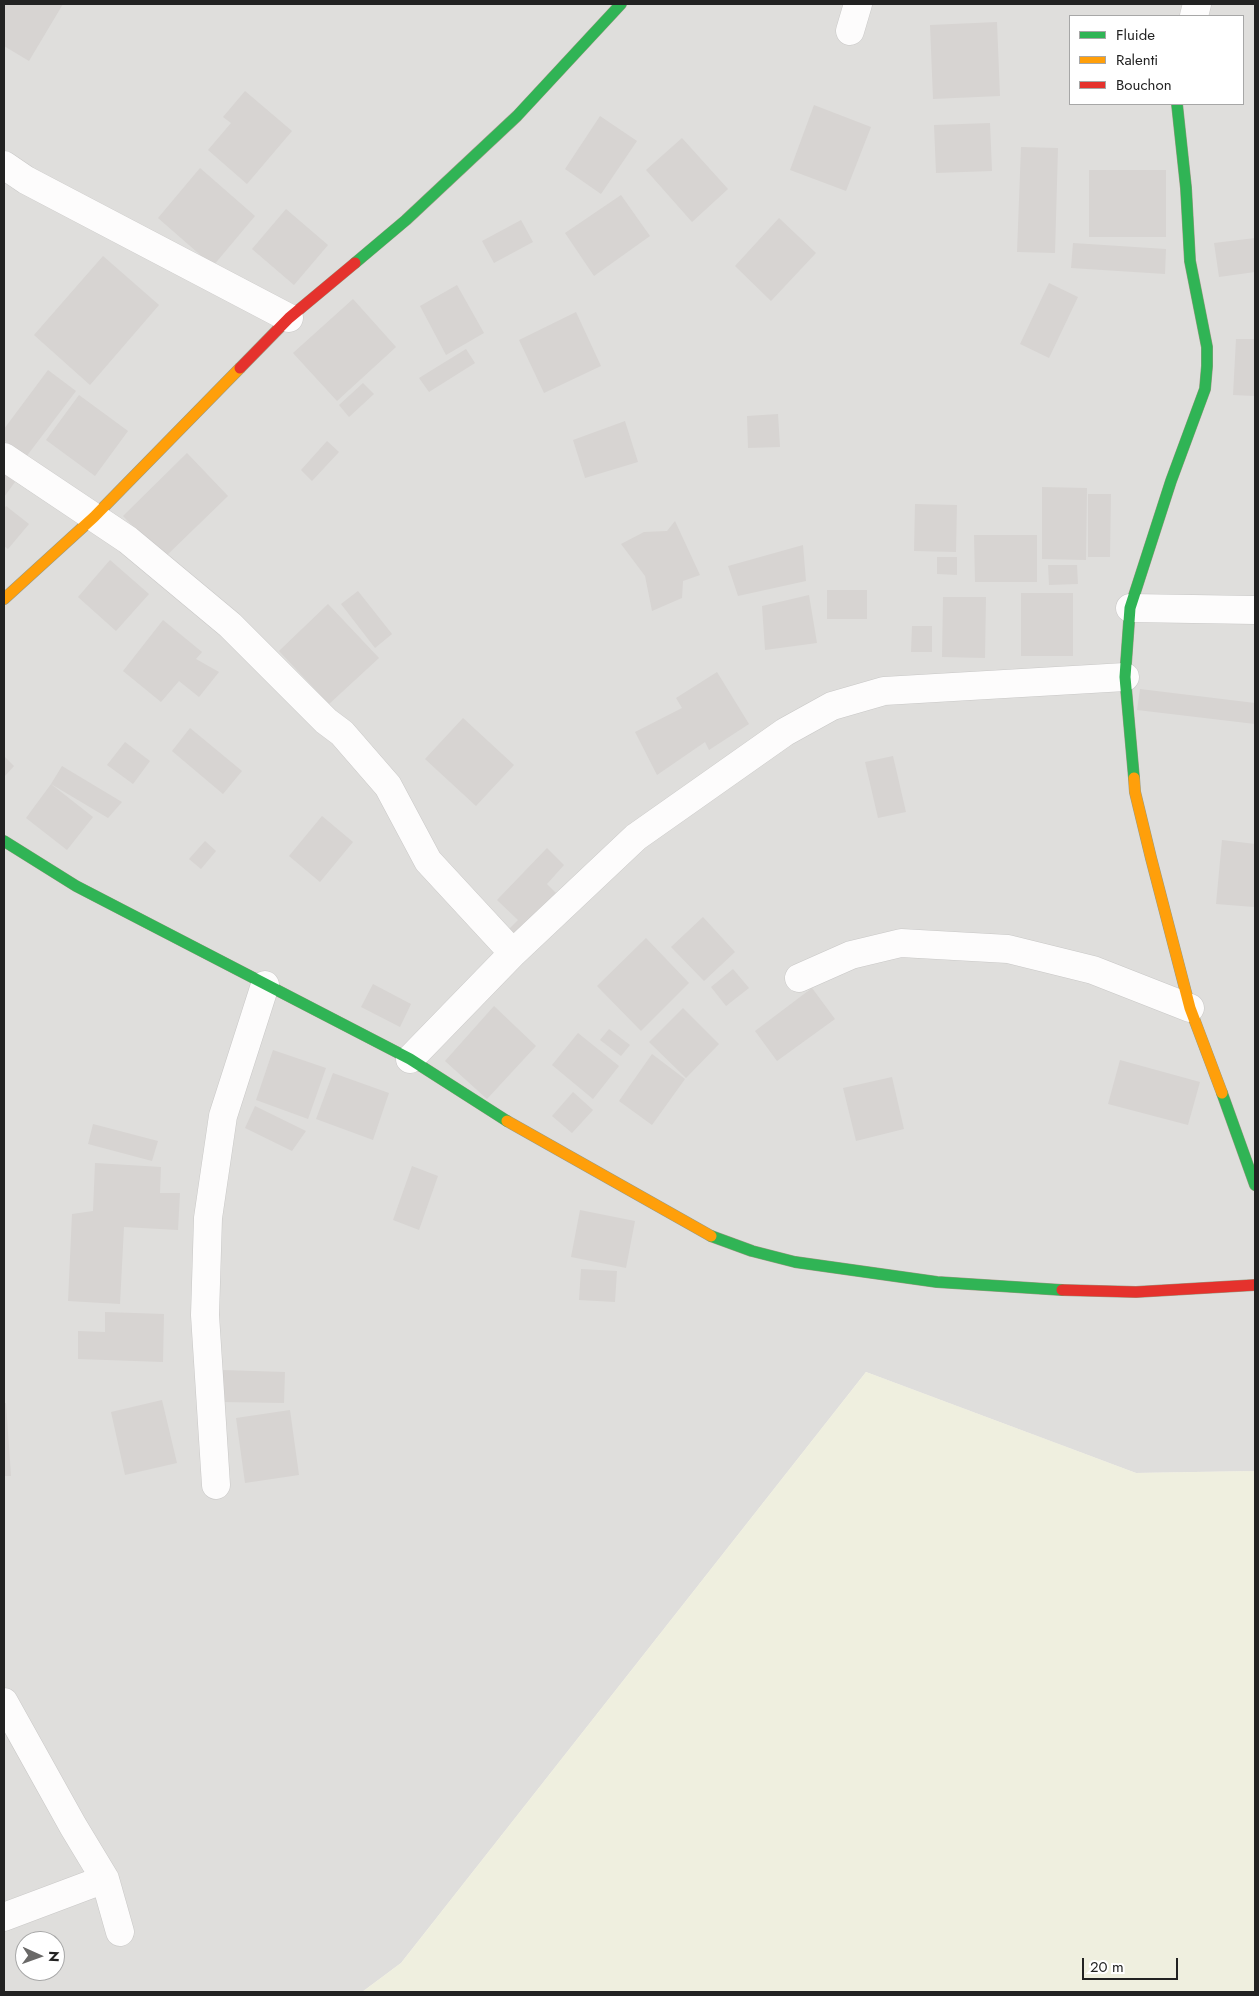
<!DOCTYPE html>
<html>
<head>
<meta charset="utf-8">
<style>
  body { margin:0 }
  #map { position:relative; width:1259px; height:1996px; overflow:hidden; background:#f0eeeb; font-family:Jost,sans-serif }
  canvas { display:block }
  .frame { position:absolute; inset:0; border:5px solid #222; pointer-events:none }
  .legend { position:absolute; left:1069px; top:15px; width:175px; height:90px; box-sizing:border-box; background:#fff; border:1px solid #a7a7a7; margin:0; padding:6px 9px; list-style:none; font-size:15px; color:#222 }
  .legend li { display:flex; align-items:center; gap:10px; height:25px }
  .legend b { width:25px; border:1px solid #a7a7a7 }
  .north { position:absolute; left:15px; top:1931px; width:50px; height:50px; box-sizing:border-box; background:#fff; border:1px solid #a7a7a7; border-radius:50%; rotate:92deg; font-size:14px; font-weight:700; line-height:20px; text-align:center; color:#222 }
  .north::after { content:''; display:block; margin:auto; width:18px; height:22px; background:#6a6968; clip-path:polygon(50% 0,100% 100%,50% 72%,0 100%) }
  .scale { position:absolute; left:1082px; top:1958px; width:96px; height:22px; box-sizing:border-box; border:2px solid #222; border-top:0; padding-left:6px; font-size:15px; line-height:18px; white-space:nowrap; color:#222; -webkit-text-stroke:4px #fff; paint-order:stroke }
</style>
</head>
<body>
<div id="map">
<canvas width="1259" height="1996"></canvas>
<div class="frame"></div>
<ul class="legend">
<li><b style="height:6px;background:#30b455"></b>Fluide</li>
<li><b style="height:6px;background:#ff9f0a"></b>Ralenti</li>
<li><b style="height:6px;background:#e5322d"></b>Bouchon</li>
</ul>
<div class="north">N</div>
<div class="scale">20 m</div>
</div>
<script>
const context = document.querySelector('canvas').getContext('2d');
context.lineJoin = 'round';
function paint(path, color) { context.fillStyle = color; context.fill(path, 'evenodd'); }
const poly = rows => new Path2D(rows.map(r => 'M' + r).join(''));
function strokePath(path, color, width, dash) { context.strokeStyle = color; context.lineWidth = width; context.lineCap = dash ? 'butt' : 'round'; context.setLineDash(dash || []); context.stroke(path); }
const residential = poly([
  [4,4,1255,4,1255,1471,1136,1473,866,1372,401,1963,362,1992,4,1992],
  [1070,16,1243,16,1243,104,1070,104],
  [25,1941,55,1941,55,1971,25,1971]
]);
const farmland = poly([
  [866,1372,1136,1473,1255,1471,1255,1992,362,1992,401,1963]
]);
const building = poly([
  [4,4,63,4,29,61,4,46],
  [997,22,1000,96,933,99,930,25],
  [245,91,292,131,247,184,208,150,231,123,223,117],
  [814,105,871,127,846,191,790,170],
  [600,116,637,141,601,194,565,169],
  [990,123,992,171,936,173,934,125],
  [682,138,728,189,692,222,646,170],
  [1021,147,1058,148,1055,253,1017,252],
  [200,168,255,216,213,266,158,218],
  [1089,170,1166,170,1166,237,1089,237],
  [621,195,650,236,594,276,565,233],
  [286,209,328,245,294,285,252,249],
  [779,218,816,253,771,301,735,266],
  [521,220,533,242,494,263,482,241],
  [1255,238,1255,272,1219,277,1214,243],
  [1073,243,1166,249,1165,274,1071,268],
  [103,256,159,305,90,385,34,335],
  [1049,283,1078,297,1049,358,1020,344],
  [457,285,484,333,446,355,420,306],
  [353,299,396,347,337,401,293,353],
  [576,312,601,366,544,393,519,340],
  [1236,339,1255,339,1255,396,1233,395],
  [466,349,475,363,429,392,419,378],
  [48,370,76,391,26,457,4,440,4,429],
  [363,383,374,394,349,417,339,405],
  [79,395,128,431,95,476,46,440],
  [778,414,780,447,748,448,747,416],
  [625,421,638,462,585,478,573,440],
  [327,441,339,452,312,481,301,470],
  [187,453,228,496,164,558,123,516],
  [4,474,15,482,4,497],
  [1042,487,1087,488,1086,560,1042,559],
  [1088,494,1111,494,1110,557,1088,557],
  [915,504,957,505,956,552,914,551],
  [6,506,29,524,8,549,4,546,4,509],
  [675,521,700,575,683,581,682,598,652,611,645,576,621,544,644,532,667,531],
  [974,535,1037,535,1037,582,975,582],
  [803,545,806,581,738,596,728,566],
  [937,557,957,557,957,575,937,574],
  [110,560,149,594,116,631,78,597],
  [1048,565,1077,565,1078,584,1049,585],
  [827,590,867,590,867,619,827,619],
  [358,591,392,634,375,648,341,604],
  [1021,593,1073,593,1073,656,1021,656],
  [809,595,817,643,765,650,762,606],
  [943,597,986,597,985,658,942,657],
  [328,604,379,658,329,704,279,651],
  [163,620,202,652,196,659,219,672,199,697,179,681,161,702,123,671],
  [912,626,932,626,932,652,911,652],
  [717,672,749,724,709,750,705,742,657,775,635,732,682,708,676,698],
  [1140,689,1255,703,1255,724,1137,710],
  [463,718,514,765,476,806,425,759],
  [190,728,242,771,223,794,172,751],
  [125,742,150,761,133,784,107,765],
  [4,756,14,766,4,777],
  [893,756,906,812,878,818,865,762],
  [62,766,122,802,108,818,51,784],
  [51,784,93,817,67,850,26,818],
  [322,816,353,842,320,882,289,856],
  [1222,840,1255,844,1254,907,1216,904],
  [205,841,216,851,201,869,189,859],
  [547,848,564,865,547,884,562,899,522,941,509,929,518,920,497,900],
  [703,917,735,952,704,981,671,947],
  [646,938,689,983,641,1031,597,986],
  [733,969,749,988,726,1006,711,987],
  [373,984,411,1004,400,1027,361,1007],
  [812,988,835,1019,777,1061,755,1031],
  [494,1006,536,1046,487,1099,445,1061],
  [683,1008,719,1044,686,1078,649,1042],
  [609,1029,630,1045,621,1056,600,1040],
  [578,1033,619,1066,593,1099,552,1065],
  [273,1050,326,1068,308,1119,256,1100],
  [652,1054,685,1079,652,1125,619,1101],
  [1120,1060,1200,1082,1188,1125,1108,1104],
  [333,1073,389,1093,373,1140,316,1119],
  [892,1077,904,1129,856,1141,843,1088],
  [573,1092,593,1110,572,1133,552,1116],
  [255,1106,306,1131,292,1151,245,1128],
  [93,1124,158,1141,152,1161,88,1144],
  [95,1163,161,1167,160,1193,180,1193,178,1230,124,1227,120,1304,68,1301,72,1214,93,1211],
  [412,1166,438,1176,419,1230,393,1220],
  [580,1210,635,1221,626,1268,571,1257],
  [581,1269,617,1271,615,1302,579,1300],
  [105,1312,164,1314,163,1362,78,1359,78,1331,105,1332],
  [222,1370,285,1372,284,1403,221,1402],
  [162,1400,177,1463,125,1475,111,1412],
  [4,1403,6,1403,11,1476,4,1476],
  [290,1410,299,1475,245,1483,236,1418]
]);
const street = poly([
  [1194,16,1197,4],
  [850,31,858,4],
  [4,165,26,180,289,318],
  [4,457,128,540,230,625,326,721,342,733,388,786,428,861,513,953],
  [1130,608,1255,610],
  [799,978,851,955,901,943,1008,949,1093,970,1190,1008],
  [410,1059,513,953,636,837,785,732,832,706,884,691,1125,677],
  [216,1485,205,1315,208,1218,223,1116,265,985],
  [4,1702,73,1826,105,1879,120,1932],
  [4,1917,105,1879]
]);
const fast = poly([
  [355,263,406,220,517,116,621,4],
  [1134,778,1125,677,1130,608,1171,481,1205,389,1207,366,1207,347,1190,261,1186,188,1177,104],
  [4,841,76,886,410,1059,507,1121],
  [1222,1093,1255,1185],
  [711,1236,752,1251,795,1262,937,1282,1062,1290]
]);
const slow = poly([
  [4,599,94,517,240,368],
  [1134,778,1135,792,1151,858,1190,1008,1222,1093],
  [507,1121,711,1236]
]);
const jam = poly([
  [240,368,289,318,355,263],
  [1062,1290,1136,1292,1255,1285]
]);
paint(residential, '#dfdedc');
paint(farmland, '#efefdf');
paint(building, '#d7d4d2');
strokePath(street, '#c9c8c7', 29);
strokePath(fast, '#999a82', 12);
strokePath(slow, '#999a82', 12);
strokePath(jam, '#999a82', 12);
strokePath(street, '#fdfcfc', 28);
strokePath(fast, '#30b455', 11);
strokePath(slow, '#ff9f0a', 11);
strokePath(jam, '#e5322d', 11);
</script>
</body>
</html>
